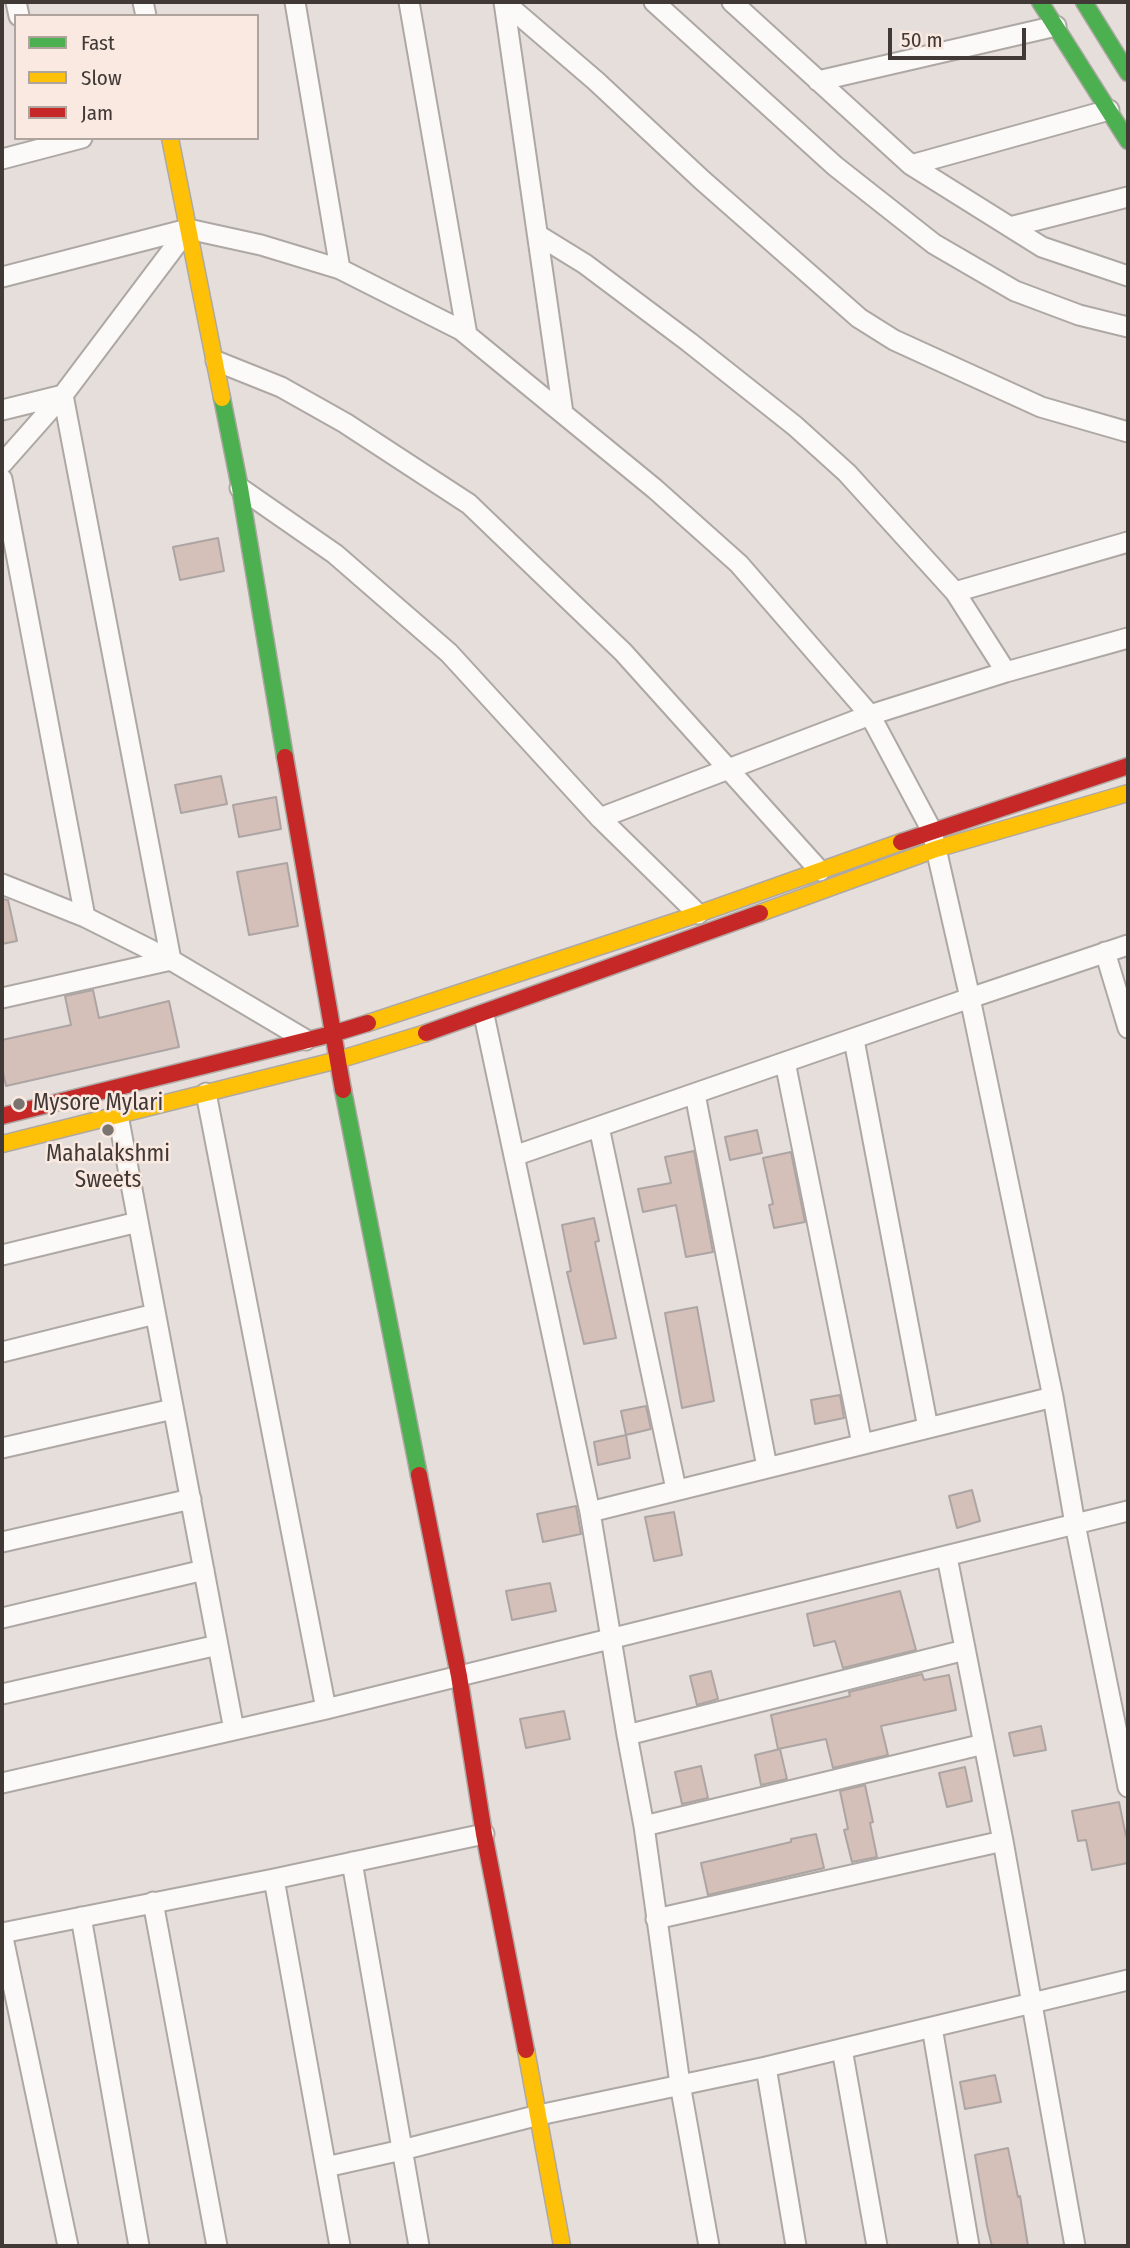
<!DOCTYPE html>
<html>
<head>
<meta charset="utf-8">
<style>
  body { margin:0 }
  #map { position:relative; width:1130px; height:2248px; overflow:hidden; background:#e6deda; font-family:"Fira Sans Condensed",sans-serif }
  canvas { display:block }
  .frame { position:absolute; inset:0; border:4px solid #403936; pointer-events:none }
  .legend { position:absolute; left:14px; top:14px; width:245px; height:126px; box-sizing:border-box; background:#f9e9e1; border:2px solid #afa39d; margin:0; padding:9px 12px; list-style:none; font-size:21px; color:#403936 }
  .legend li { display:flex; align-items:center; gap:14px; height:35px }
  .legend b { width:35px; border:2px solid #afa39d }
  .scale { position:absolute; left:888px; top:28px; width:138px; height:32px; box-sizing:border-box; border:4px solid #403936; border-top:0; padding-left:9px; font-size:21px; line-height:24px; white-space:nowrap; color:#403936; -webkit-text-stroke:5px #f9e9e1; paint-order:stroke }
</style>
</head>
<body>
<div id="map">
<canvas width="1130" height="2248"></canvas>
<div class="frame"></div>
<ul class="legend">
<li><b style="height:9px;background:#4caf50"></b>Fast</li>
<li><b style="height:9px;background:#ffc107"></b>Slow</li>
<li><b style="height:9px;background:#c62828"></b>Jam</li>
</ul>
<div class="scale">50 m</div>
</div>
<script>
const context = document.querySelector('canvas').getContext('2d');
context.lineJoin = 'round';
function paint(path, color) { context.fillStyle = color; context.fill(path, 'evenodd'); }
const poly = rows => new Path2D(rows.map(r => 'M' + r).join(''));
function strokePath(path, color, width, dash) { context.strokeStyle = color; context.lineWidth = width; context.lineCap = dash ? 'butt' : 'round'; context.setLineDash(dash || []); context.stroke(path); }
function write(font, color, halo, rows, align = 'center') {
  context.font = font + ' "Fira Sans Condensed",sans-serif'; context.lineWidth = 5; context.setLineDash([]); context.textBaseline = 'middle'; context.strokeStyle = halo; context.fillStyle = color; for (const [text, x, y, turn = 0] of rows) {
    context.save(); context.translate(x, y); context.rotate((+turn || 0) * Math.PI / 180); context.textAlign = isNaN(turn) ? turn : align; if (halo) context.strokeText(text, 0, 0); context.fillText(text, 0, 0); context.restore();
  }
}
const building = poly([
  [218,538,224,571,180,580,173,547,218,538],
  [221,776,227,804,181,813,175,785,221,776],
  [276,797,281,829,239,837,233,805,276,797],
  [287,863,298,926,249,935,237,872,287,863],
  [2,899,8,900,17,941,2,944,2,899],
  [93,990,99,1018,169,1001,179,1047,6,1086,2,1068,2,1040,71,1025,65,996,93,990],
  [757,1130,762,1153,730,1160,725,1137,757,1130],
  [694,1151,713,1252,686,1257,676,1205,643,1212,638,1189,671,1183,665,1157,694,1151],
  [791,1152,805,1222,774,1228,769,1205,773,1204,763,1158,791,1152],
  [594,1218,599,1241,595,1242,616,1338,584,1344,567,1272,571,1271,562,1225,594,1218],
  [697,1307,714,1401,682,1408,665,1313,697,1307],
  [840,1395,844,1418,815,1424,811,1400,840,1395],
  [646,1406,651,1429,626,1435,621,1411,646,1406],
  [626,1435,630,1458,598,1465,594,1442,626,1435],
  [972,1490,980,1521,957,1528,949,1496,972,1490],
  [576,1506,581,1534,543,1542,537,1514,576,1506],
  [674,1512,682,1555,654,1561,645,1517,674,1512],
  [550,1583,556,1611,512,1620,506,1591,550,1583],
  [900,1591,916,1650,843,1668,835,1641,814,1646,807,1614,900,1591],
  [711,1671,718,1699,697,1705,690,1676,711,1671],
  [922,1674,924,1680,949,1675,956,1710,881,1726,888,1755,833,1768,826,1739,778,1749,771,1715,846,1697,850,1696,849,1692,922,1674],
  [564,1711,570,1739,526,1748,520,1719,564,1711],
  [1041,1726,1046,1750,1014,1756,1009,1733,1041,1726],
  [780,1749,787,1779,761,1785,755,1755,780,1749],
  [701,1766,708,1798,682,1804,675,1772,701,1766],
  [965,1767,972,1801,947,1807,939,1773,965,1767],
  [865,1785,873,1822,870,1823,877,1857,852,1862,844,1830,848,1829,840,1791,865,1785],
  [1119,1802,1126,1836,1128,1835,1128,1863,1092,1870,1086,1840,1078,1841,1072,1811,1119,1802],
  [816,1834,824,1868,708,1895,701,1863,791,1842,791,1839,816,1834],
  [995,2075,1001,2102,965,2109,960,2082,995,2075],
  [1008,2148,1018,2197,1020,2196,1028,2246,992,2246,987,2226,975,2155,1008,2148]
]);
const street = poly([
  [16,2,19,16],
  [143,2,146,16],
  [295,2,340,269],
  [409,2,467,335],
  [504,2,596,81,702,180,859,318,894,340,1041,407,1128,432],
  [504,2,563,413],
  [654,2,835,166,934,244,1015,291,1079,315,1128,327],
  [732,2,911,165,1042,247,1128,276],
  [818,81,1056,26],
  [2,159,82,138],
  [911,165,1109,110],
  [1010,227,1128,197],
  [538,235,585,264,689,342,795,426,847,473,955,592,1006,672],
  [2,277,188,229,261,245,340,269,461,330,655,489,739,564,870,715,932,831,970,998,1128,945],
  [216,361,281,387,345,423,469,504,623,652,820,871],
  [2,410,63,395,171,960,2,998],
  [2,464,63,395,188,229],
  [2,479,85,917],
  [240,488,335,554,449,653,600,818,698,914],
  [955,592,1128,542],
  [600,818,870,715,1006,672,1128,638],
  [2,884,85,917,171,960,306,1040],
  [1105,952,1128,1028],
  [484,1015,590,1512,627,1735,644,1826,680,2084,709,2246],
  [854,1040,928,1428],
  [785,1062,862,1444],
  [206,1093,326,1709],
  [695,1094,767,1467],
  [118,1115,234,1730],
  [599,1127,676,1489],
  [514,1156,970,998,1053,1397,1075,1524,1128,1787],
  [2,1255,138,1222],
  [2,1352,155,1314],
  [2,1448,173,1409],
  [590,1512,1053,1397],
  [2,1542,191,1499],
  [947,1557,1003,1841,1075,2246],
  [2,1618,204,1570],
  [2,1694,218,1645],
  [627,1735,965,1650],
  [2,1783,326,1709,1128,1511],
  [644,1826,984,1744],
  [352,1862,419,2246],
  [274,1879,340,2246],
  [153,1902,217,2246],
  [81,1917,139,2246],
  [656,1919,1003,1841],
  [2,1933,274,1879,484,1834],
  [2,1933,68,2246],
  [932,2027,969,2246],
  [842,2049,877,2246],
  [766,2067,796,2246],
  [326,2167,402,2150,539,2115,766,2067,1128,1980]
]);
const fast = poly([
  [1040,2,1128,141],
  [1084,2,1128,73],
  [222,398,240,488,285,757],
  [343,1090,419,1475]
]);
const slow = poly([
  [170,138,222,398],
  [760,913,936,849,1128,793],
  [368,1023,698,914,901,842],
  [2,1144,338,1060,426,1033],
  [526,2050,562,2246]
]);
const jam = poly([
  [285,757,343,1090],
  [901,842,1128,766],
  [426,1033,760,913],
  [2,1116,332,1034,368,1023],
  [419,1475,459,1676,484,1834,526,2050]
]);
const markers = [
  [19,1104,7,"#7a736f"],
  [108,1130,7,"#7a736f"]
];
const poiNames = [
  ["Mysore Mylari",33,1104],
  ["Mahalakshmi",108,1155,"center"],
  ["Sweets",108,1181,"center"]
];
paint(building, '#d4bfb9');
strokePath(building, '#aca5a3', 2);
strokePath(street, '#aea8a4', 23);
strokePath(fast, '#aea8a4', 19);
strokePath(slow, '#aea8a4', 19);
strokePath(jam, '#aea8a4', 19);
strokePath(street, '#fbfaf9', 19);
strokePath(fast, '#4caf50', 16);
strokePath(slow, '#ffc107', 16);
strokePath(jam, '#c62828', 16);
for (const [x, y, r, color] of markers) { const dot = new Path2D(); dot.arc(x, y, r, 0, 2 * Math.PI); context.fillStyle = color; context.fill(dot); strokePath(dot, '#f9e9e1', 2.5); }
write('23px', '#403936', '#f9e9e1', poiNames, 'left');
</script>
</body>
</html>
